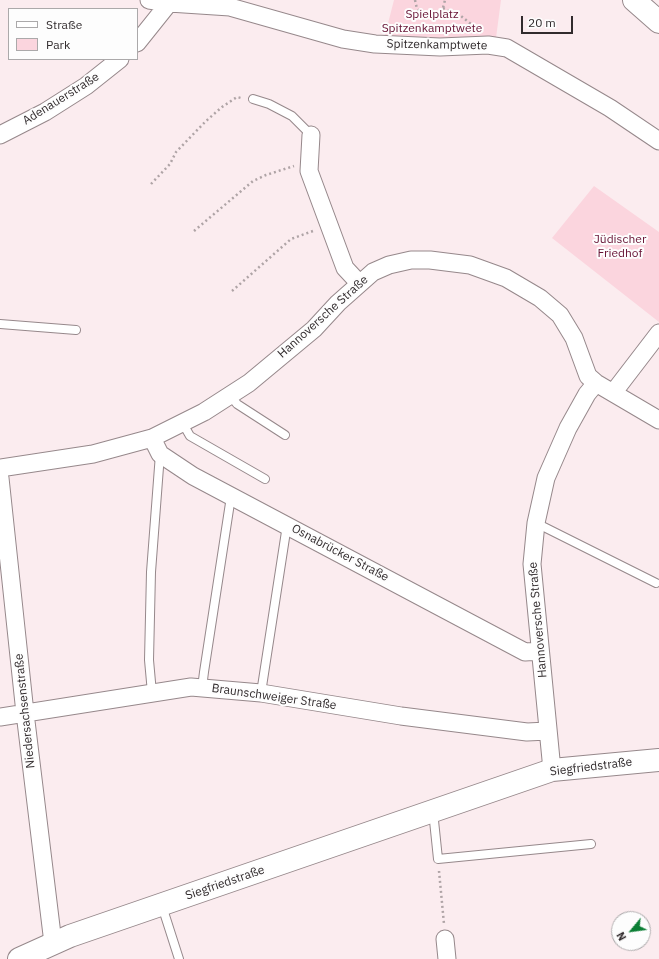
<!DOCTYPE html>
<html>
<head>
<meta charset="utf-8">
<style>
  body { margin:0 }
  #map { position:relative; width:659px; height:959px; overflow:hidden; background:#fbecef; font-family:"IBM Plex Sans",sans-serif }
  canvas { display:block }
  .legend { position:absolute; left:8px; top:8px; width:130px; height:52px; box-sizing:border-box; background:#fdfdfd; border:1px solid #aba9aa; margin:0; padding:5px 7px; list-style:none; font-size:12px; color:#312b2d }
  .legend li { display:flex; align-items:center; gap:8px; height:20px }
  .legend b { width:20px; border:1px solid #aba9aa }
  .north { position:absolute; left:611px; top:911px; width:40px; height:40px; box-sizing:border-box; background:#fdfdfd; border:1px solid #aba9aa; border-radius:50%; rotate:241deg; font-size:11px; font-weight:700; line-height:16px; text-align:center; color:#312b2d }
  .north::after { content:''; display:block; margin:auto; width:14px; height:18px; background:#0b7e34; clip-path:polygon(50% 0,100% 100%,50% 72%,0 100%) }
  .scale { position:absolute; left:521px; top:16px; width:52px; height:18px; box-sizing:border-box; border:2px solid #312b2d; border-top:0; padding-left:5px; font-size:12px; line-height:14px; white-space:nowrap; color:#312b2d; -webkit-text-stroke:3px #fdfdfd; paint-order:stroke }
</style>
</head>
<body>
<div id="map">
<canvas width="659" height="959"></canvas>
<ul class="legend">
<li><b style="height:5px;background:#fff"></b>Straße</li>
<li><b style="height:11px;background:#fbd5de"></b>Park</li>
</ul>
<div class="north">N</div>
<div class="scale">20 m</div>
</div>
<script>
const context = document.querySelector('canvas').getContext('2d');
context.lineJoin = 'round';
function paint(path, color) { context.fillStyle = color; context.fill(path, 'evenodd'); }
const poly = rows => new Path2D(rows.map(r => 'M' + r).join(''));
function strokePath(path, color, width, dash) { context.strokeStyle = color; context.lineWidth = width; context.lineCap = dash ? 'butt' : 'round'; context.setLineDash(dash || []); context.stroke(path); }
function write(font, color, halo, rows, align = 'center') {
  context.font = font + ' "IBM Plex Sans",sans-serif'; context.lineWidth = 4; context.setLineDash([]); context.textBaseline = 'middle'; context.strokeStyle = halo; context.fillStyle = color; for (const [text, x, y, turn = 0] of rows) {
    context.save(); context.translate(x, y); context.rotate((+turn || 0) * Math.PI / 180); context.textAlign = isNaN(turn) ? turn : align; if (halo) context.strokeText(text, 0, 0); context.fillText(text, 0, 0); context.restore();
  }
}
const green = poly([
  [394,0,501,0,496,38,384,39],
  [594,186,659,232,659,322,552,238]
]);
const path = poly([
  [415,0,417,9,421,12,430,16,439,12,443,8,445,0],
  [443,8,461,16,476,28],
  [151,184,170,164,176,152,206,121,222,107,237,97,241,98],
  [194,231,253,181,266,175,294,166],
  [232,291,291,239,313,231],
  [439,871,444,924]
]);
const lane = poly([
  [253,99,269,104,292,116,311,135],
  [0,324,76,330],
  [230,395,237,404,285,435],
  [182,422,190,436,265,479],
  [536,523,656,583],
  [202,688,204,672,230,503,233,497],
  [152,693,149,660,151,572,160,454],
  [261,693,287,525],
  [433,811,438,859,591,844],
  [162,906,179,959]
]);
const street = poly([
  [149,0,169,3,230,7,343,39,375,44,440,47,488,45,507,48,610,108,659,141],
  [137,43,169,3],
  [0,135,45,112,86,86,120,59],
  [311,135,309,171,345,268,359,283],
  [613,393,659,333],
  [152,438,160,454,193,476,525,652,540,651],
  [0,468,93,454,152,438,204,412,249,383,314,329,338,303,373,272,389,265,411,260,430,260,470,265,506,278,540,298,560,315,574,338,588,376,596,383,659,420],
  [0,478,25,713,53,943],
  [0,717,191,687,261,693,401,716,527,732,548,731],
  [552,770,532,564,536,523,546,478,568,428,587,394,596,383],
  [445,939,447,959]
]);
const secondary = poly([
  [634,0,659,22],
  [19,959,70,936,552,770,659,760]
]);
const parkNames = [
  ["Spielplatz",432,15],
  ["Spitzenkamptwete",432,29],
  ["Jüdischer",620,240],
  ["Friedhof",620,254]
];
const streetNames = [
  ["Spitzenkamptwete",437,45,1],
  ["Adenauerstraße",61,99,-32],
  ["Hannoversche Straße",323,317,-42],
  ["Osnabrücker Straße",340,553,28],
  ["Hannoversche Straße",538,620,-95],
  ["Braunschweiger Straße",274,697,8],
  ["Niedersachsenstraße",25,711,-96],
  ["Siegfriedstraße",591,767,-7],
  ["Siegfriedstraße",225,883,-19]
];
paint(green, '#fbd5de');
strokePath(lane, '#96888b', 10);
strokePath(street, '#96888b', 19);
strokePath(secondary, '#96888b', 24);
strokePath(path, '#afa4a6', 2.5, [2, 3]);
strokePath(lane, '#fff', 8);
strokePath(street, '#fff', 17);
strokePath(secondary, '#fff', 22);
write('12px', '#661234', '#fdfdfd', parkNames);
write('12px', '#312b2d', '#fdfdfd', streetNames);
</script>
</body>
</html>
